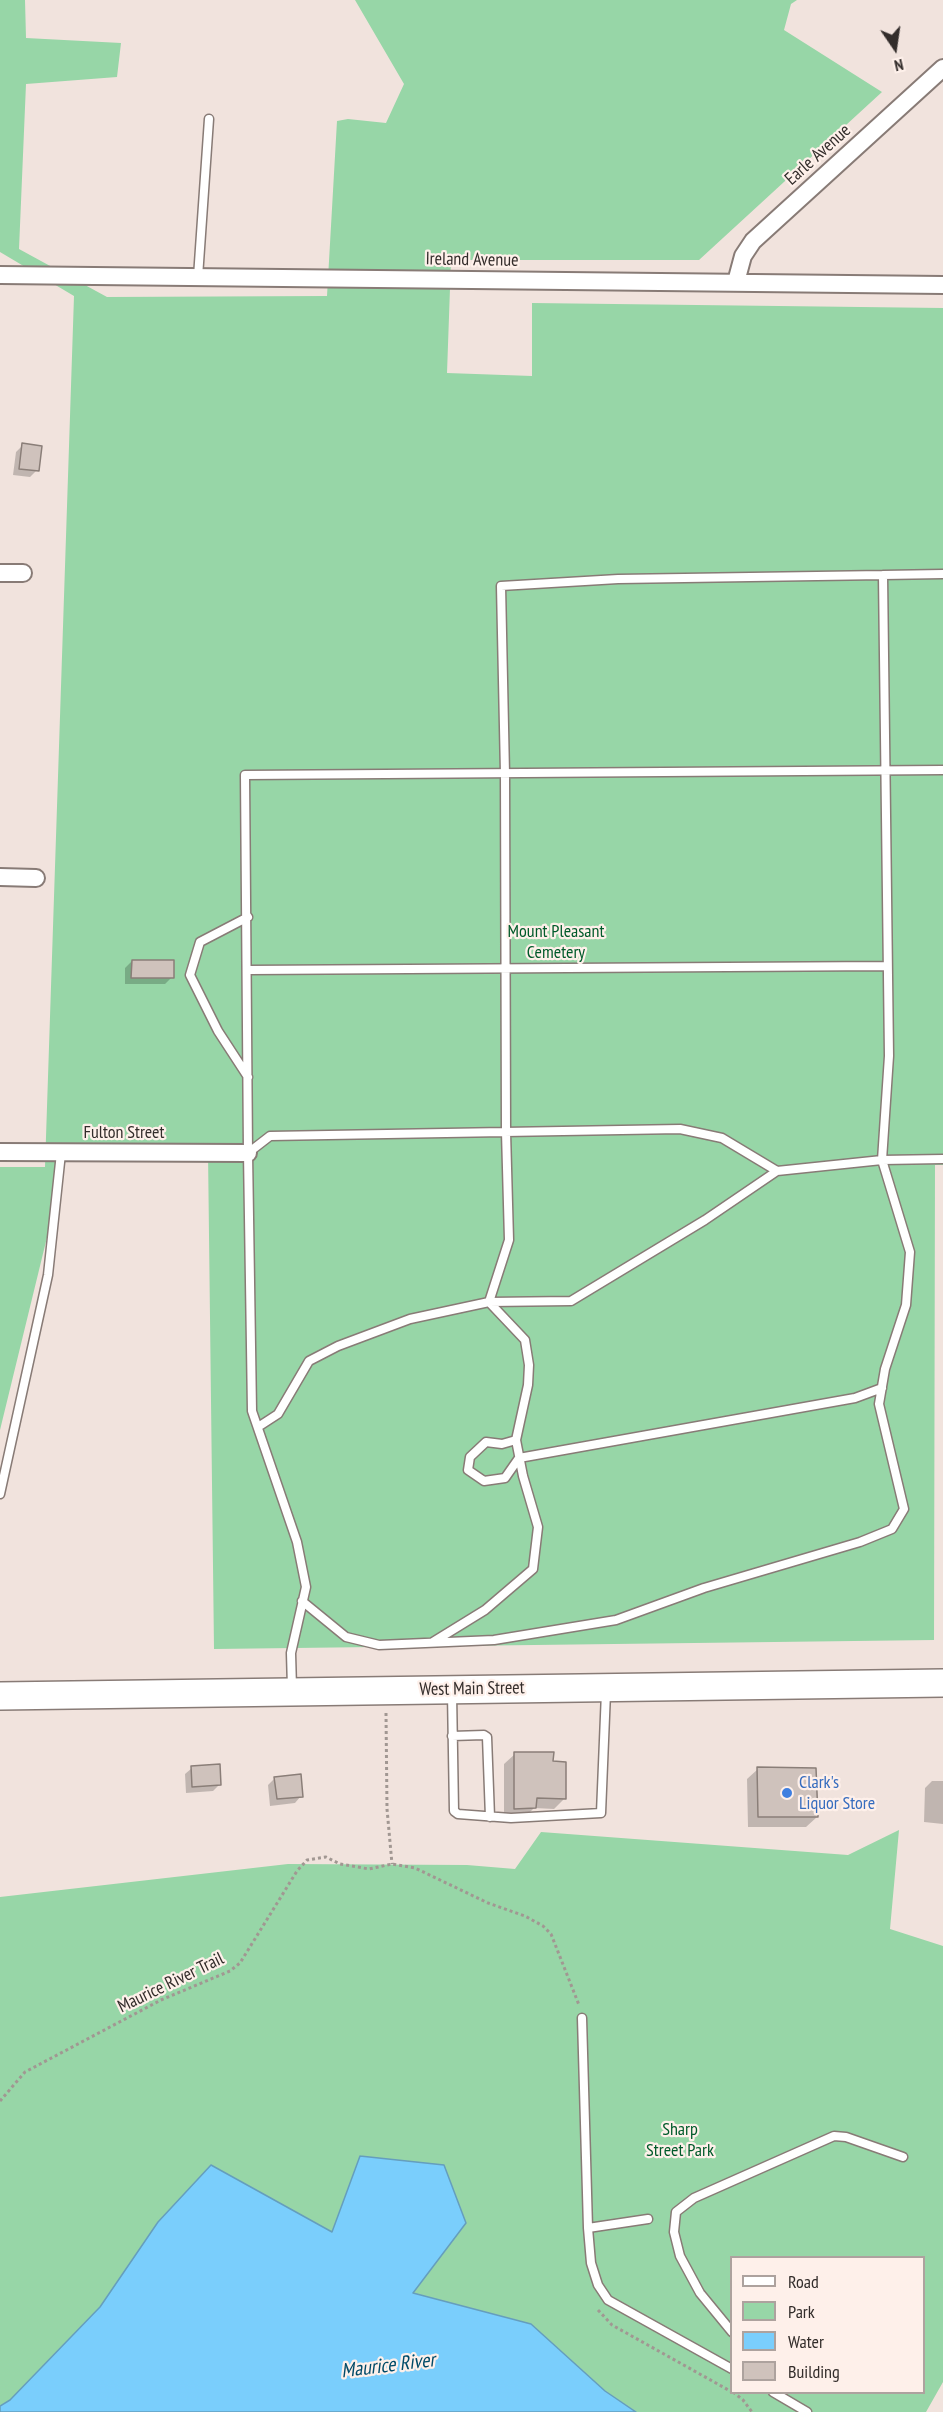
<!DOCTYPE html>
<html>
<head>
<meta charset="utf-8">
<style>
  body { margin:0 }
  #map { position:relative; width:943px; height:2412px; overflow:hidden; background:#f1e3dd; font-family:"PT Sans Narrow",sans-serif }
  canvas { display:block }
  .legend { position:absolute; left:730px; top:2256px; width:195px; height:138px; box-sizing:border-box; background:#fef0ea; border:2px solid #ada29e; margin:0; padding:8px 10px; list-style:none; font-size:18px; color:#332d2b }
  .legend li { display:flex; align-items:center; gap:12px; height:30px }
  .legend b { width:30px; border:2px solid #ada29e }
  .north { position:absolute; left:865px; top:18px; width:60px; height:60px; -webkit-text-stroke:4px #fef0ea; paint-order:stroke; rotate:167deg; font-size:16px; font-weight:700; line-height:24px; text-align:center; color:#332d2b }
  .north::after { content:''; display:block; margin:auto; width:21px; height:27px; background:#332d2b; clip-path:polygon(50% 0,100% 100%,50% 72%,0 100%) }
</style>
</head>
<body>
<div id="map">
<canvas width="943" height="2412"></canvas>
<ul class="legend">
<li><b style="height:8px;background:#fff"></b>Road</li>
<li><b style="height:16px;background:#97d6a7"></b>Park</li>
<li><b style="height:16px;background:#7acefc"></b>Water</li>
<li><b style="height:16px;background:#cfc2bc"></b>Building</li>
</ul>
<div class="north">N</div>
</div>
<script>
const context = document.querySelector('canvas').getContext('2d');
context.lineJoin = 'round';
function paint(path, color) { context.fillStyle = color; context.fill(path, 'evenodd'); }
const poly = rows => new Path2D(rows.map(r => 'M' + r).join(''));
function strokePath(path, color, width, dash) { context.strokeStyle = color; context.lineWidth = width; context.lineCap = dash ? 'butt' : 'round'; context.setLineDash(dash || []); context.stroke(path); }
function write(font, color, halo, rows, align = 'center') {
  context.font = font + ' "PT Sans Narrow",sans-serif'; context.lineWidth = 4.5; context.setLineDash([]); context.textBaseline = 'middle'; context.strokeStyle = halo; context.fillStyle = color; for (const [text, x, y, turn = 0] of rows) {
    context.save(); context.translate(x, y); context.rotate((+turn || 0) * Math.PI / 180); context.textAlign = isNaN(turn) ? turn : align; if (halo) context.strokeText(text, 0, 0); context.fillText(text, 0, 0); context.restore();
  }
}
const green = poly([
  [0,0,25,0,26,38,121,43,117,77,26,84,19,249,107,297,327,296,337,121,348,119,386,123,404,84,355,0,797,0,791,4,784,30,882,92,699,260,451,260,447,373,532,376,532,303,943,308,943,1165,935,1165,934,1640,214,1649,208,1152,70,1143,0,1430,0,1167,45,1167,74,296,0,252],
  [899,1830,890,1929,943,1946,943,2382,926,2412,636,2412,605,2391,531,2324,413,2293,466,2223,444,2166,360,2156,332,2233,158,2222,100,2307,10,2400,0,2406,0,1897,288,1864,467,1865,515,1869,541,1832,848,1855],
  [732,2258,924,2258,924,2392,732,2392]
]);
const water = poly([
  [360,2156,444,2165,466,2223,413,2293,531,2324,605,2391,636,2412,0,2412,0,2406,10,2400,100,2307,158,2222,211,2165,332,2232,360,2156]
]);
const shadow = poly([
  [23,445,37,470,30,477,13,475,16,452],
  [132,961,172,977,165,984,125,984,125,968],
  [515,1754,552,1762,564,1799,554,1809,534,1808,524,1818,504,1819,504,1764],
  [192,1768,219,1785,213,1791,186,1793,185,1774],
  [758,1769,817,1817,806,1827,748,1827,747,1779],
  [275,1778,301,1796,295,1803,270,1806,268,1785],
  [932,1781,943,1781,943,1824,924,1822,925,1788]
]);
const building = poly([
  [22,443,42,446,39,471,19,469,22,443],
  [132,960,174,960,174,978,131,978,132,960],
  [514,1752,554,1752,553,1761,566,1762,566,1799,537,1798,536,1808,514,1809,514,1752],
  [220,1764,221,1785,192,1787,191,1766,220,1764],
  [757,1767,816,1768,818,1817,758,1817,757,1767],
  [301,1774,303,1797,277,1799,274,1777,301,1774]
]);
const path = poly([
  [386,1713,387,1809,392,1864],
  [0,2101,25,2072,161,2000,230,1971,240,1963,297,1871,307,1860,326,1857,340,1864,369,1869,392,1864,415,1868,488,1903,525,1916,543,1926,551,1934,579,2005],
  [598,2310,612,2325,732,2392],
  [733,2392,743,2400,752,2412]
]);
const service = poly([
  [198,277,209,119],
  [883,575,943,574],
  [943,770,245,775,248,1153,270,1136,680,1129,722,1138,777,1171,882,1160,943,1159],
  [249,970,886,966],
  [248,1077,218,1031,190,975,200,942,248,917],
  [248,1153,252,1411,297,1542,306,1587,291,1653,292,1688],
  [489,1302,571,1301,705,1220,777,1171],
  [258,1427,278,1414,309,1361,338,1346,410,1319,489,1302,509,1240,506,1132,505,774,501,586,618,579,883,575,889,1056,882,1160,910,1252,906,1305,885,1369,879,1404,904,1509,892,1529,860,1542,704,1588,616,1620,494,1640,379,1645,346,1637,302,1601],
  [516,1440,502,1444,486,1442,470,1457,468,1470,484,1481,505,1478,519,1458,855,1398,882,1388],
  [0,1494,48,1275,61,1153],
  [433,1642,485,1610,533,1569,538,1527,523,1476,516,1440,528,1385,529,1365,525,1340,489,1302],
  [452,1693,454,1811,458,1814,511,1818,601,1813,606,1692],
  [452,1736,484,1735,487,1737,490,1817],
  [582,2018,588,2228,591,2263,598,2285,608,2300,732,2369],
  [588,2228,648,2219],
  [732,2332,700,2293,680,2256,674,2232,676,2212,694,2198,834,2136,846,2137,903,2157],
  [773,2392,807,2412]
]);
const minor = poly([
  [0,275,943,285],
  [736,282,743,256,753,241,943,68],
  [0,573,23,573],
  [0,877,36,878],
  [0,1152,248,1153]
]);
const trunk = poly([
  [0,1696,943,1683]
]);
const markers = [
  [787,1793,6,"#3f7fe0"]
];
const streetNames = [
  ["Earle Avenue",818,155,-42],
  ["Ireland Avenue",472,260,1],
  ["Fulton Street",124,1133],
  ["West Main Street",472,1689,-1],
  ["Maurice River Trail",171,1983,-26]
];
const parkNames = [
  ["Mount Pleasant",556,932],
  ["Cemetery",556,953],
  ["Sharp",680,2130],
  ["Street Park",680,2151]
];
const shopNames = [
  ["Clark's",799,1783],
  ["Liquor Store",799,1804]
];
const waterNames = [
  ["Maurice River",388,2366,-7]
];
paint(green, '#97d6a7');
paint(water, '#7acefc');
strokePath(water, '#659ebd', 1.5);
paint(shadow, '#0003');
paint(building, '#cfc2bc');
strokePath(building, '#8a7e78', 1.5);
strokePath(service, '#887b76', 11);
strokePath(minor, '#887b76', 20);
strokePath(trunk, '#887b76', 30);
strokePath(path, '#a19792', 3, [3, 3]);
strokePath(service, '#fff', 8);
strokePath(minor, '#fff', 16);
strokePath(trunk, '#fff', 27);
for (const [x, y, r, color] of markers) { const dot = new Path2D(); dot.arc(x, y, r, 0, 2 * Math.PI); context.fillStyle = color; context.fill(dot); strokePath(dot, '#fef0ea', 2); }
write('18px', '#332d2b', '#fef0ea', streetNames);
write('18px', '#005a2a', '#fef0ea', parkNames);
write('18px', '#366cbe', '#fef0ea', shopNames, 'left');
write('italic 20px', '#004a68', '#fef0ea', waterNames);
</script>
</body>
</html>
